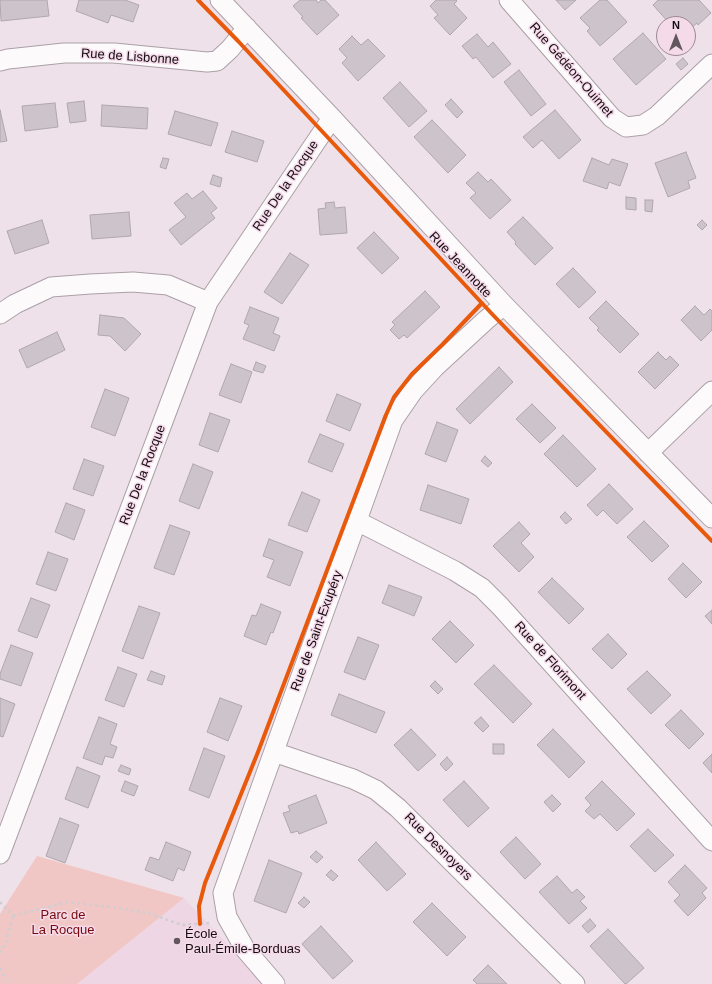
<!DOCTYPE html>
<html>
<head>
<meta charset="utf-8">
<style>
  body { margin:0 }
  #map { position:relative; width:712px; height:984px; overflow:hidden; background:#efe1e9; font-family:Helvetica,sans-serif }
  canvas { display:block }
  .north { position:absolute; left:656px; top:16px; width:40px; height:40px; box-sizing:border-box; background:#f5dbea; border:1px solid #9b8893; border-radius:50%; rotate:0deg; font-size:11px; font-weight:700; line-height:16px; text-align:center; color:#140c11 }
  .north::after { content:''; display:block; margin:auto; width:14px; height:18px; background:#61575d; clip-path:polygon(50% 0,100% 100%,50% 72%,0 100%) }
</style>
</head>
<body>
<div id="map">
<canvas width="712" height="984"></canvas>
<div class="north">N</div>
</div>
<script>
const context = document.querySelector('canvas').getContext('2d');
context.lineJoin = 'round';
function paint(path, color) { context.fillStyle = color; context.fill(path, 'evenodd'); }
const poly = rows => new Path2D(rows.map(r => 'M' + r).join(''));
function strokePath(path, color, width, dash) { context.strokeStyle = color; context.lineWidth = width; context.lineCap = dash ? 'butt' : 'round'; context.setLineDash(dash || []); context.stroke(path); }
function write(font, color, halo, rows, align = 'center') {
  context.font = font + ' Helvetica,sans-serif'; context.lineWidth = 3; context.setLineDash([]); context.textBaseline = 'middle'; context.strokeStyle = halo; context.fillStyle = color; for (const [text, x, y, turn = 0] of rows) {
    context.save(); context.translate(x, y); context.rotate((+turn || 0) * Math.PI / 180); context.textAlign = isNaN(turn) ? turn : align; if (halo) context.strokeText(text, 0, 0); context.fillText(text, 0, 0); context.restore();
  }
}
const built = poly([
  [184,898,265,984,77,984]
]);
const green = poly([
  [37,856,184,898,77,984,0,984,0,914]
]);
const building = poly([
  [0,0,47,0,49,16,1,21,0,0],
  [79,0,125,0,139,5,133,22,111,15,108,23,76,11,79,0],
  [300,0,316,0,318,3,321,0,325,0,339,15,317,35,301,18,303,17,293,6,300,0],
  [436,0,456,0,457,1,454,4,467,18,450,35,434,18,438,15,430,6,436,0],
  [556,0,576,0,565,10,556,0],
  [600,0,607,0,627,22,600,46,587,31,590,28,580,18,600,0],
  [658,0,699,0,711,13,698,25,697,23,690,29,689,27,688,28,688,24,670,24,653,5,658,0],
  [643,33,666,59,636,85,613,59,643,33],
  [477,34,488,47,493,42,511,64,493,78,476,57,473,59,462,46,477,34],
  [352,36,361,45,368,39,385,56,358,81,342,63,347,58,339,49,352,36],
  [683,58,688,64,681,70,676,64,683,58],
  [519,70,546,104,531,116,504,82,519,70],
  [400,82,427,111,409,127,383,98,400,82],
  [451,99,463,112,457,118,445,105,451,99],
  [84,101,86,121,70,123,67,103,84,101],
  [55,103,58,127,25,131,22,106,55,103],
  [102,105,148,108,147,129,101,126,102,105],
  [0,110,7,141,0,142,0,110],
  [555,110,581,140,559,159,542,140,533,148,523,137,555,110],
  [175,111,218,123,211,146,168,134,175,111],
  [432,120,466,155,448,173,414,137,432,120],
  [232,131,264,141,257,162,225,152,232,131],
  [686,152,696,178,688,181,690,188,668,197,655,163,686,152],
  [163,158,169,159,166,169,160,167,163,158],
  [592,158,609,165,612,159,628,164,620,186,609,182,607,189,583,181,592,158],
  [478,172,488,182,491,179,511,200,490,219,470,198,476,193,466,183,478,172],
  [213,175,222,178,220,187,210,184,213,175],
  [203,191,217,208,211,213,215,218,181,245,169,230,186,217,174,203,187,193,192,199,203,191],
  [626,197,636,198,636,210,626,209,626,197],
  [645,200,653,200,652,212,645,211,645,200],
  [334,202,335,208,345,207,347,233,320,235,318,209,326,208,325,203,334,202],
  [129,212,131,236,92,239,90,215,129,212],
  [523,217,553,248,535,265,515,244,516,242,507,232,523,217],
  [42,220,49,243,15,254,7,231,42,220],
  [702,220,707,225,702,230,697,225,702,220],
  [374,232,399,258,382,274,357,248,374,232],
  [290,253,309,265,282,304,264,292,290,253],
  [573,268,596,292,579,308,556,284,573,268],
  [425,291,440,307,407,338,404,335,399,339,390,330,395,325,392,322,425,291],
  [606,301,639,334,620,353,597,330,599,328,589,318,606,301],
  [695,306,704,315,710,309,712,311,712,330,701,341,681,320,695,306],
  [250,307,279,318,273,333,280,336,274,351,243,339,249,325,244,323,250,307],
  [100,315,124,318,141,334,125,351,110,336,98,335,100,315],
  [57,332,65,350,27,368,19,350,57,332],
  [658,352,666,360,670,356,679,365,655,389,638,372,658,352],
  [256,362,266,366,263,373,253,370,256,362],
  [231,364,252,372,241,403,219,395,231,364],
  [499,367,513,382,470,424,456,409,499,367],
  [105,389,129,398,115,436,91,427,105,389],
  [337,394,361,404,350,431,326,421,337,394],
  [532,404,556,428,540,443,516,419,532,404],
  [210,413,230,420,218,452,199,445,210,413],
  [437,422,458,430,446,462,425,454,437,422],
  [320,434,344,444,332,472,308,462,320,434],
  [563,435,596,469,577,487,544,454,563,435],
  [485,456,492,463,488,467,481,461,485,456],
  [84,459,104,466,93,496,73,489,84,459],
  [193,464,213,472,199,509,179,501,193,464],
  [609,484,633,509,617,524,603,510,597,516,587,505,609,484],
  [428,485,469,499,461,524,420,510,428,485],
  [302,492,320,500,307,532,288,525,302,492],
  [66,503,85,510,74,540,55,532,66,503],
  [565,512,572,519,566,524,560,517,565,512],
  [644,521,669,546,652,562,627,537,644,521],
  [519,522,530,534,521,543,534,557,519,572,493,546,519,522],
  [170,525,190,532,174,575,154,568,170,525],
  [269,539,303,552,290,586,267,577,274,560,263,556,269,539],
  [48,552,68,559,56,591,36,584,48,552],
  [683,563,702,582,686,598,668,579,683,563],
  [552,578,584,609,569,624,538,592,552,578],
  [389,585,422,597,414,616,382,603,389,585],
  [31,598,50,605,37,638,18,631,31,598],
  [261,604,281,612,273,633,271,632,266,645,244,636,252,615,256,616,261,604],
  [139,606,160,613,143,659,122,651,139,606],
  [712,610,712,624,705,616,712,610],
  [450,621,474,645,456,663,432,639,450,621],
  [608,634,627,654,612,669,592,649,608,634],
  [358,637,379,645,365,680,344,672,358,637],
  [11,645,33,653,21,686,0,679,0,674,11,645],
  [494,665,532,704,513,723,474,684,494,665],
  [118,667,137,674,124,707,105,700,118,667],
  [151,671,165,676,162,685,147,680,151,671],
  [647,671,671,695,651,714,627,689,647,671],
  [435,681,443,689,438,694,430,686,435,681],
  [339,694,385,712,376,733,331,715,339,694],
  [0,698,15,704,3,737,0,736,0,698],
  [220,698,242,706,228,741,207,732,220,698],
  [681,710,704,734,689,749,665,725,681,710],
  [99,717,117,724,110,744,117,747,113,758,105,756,102,765,83,758,99,717],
  [481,717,489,726,483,732,474,723,481,717],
  [411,729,436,755,418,771,394,745,411,729],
  [553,729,585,762,569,778,537,745,553,729],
  [493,744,504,744,504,754,493,754,493,744],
  [204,748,225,756,209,798,189,790,204,748],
  [712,754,712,773,703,763,712,754],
  [447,757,453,764,446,771,440,764,447,757],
  [121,765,131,769,129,775,118,771,121,765],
  [77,767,100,776,88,808,65,799,77,767],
  [125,781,138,786,134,796,121,791,125,781],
  [464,781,489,808,468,827,443,800,464,781],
  [602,781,635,814,617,831,600,814,594,819,585,811,591,805,585,798,602,781],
  [316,795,327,823,299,834,298,831,291,833,283,813,290,811,288,806,316,795],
  [552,795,561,804,553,812,544,802,552,795],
  [60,818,79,825,65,863,46,856,60,818],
  [648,829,674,855,655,872,630,846,648,829],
  [516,837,541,864,525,879,500,852,516,837],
  [166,842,191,852,184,871,178,868,173,881,145,870,150,857,159,860,166,842],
  [376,842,406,874,387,891,358,860,376,842],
  [316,851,323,857,317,863,310,857,316,851],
  [269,860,302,873,286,913,254,901,269,860],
  [685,865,707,888,702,893,706,898,688,916,674,901,680,895,668,882,685,865],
  [331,870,338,876,333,881,326,875,331,870],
  [557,876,572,893,577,889,585,897,580,901,587,908,569,924,539,892,557,876],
  [304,897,310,902,304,908,298,903,304,897],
  [432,903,466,937,447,956,413,922,432,903],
  [590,919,596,926,588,933,582,926,590,919],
  [321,926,353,961,333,979,302,944,321,926],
  [608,929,644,968,626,984,625,984,590,946,608,929],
  [488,965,507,984,477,984,473,980,488,965]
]);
const path = poly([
  [0,902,13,916],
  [13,916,67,902,119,908,148,913,182,925,210,923],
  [0,953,6,942,13,916],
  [0,968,6,980]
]);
const minor = poly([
  [220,0,332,118,504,305,712,518],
  [509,0,612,118,626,127,643,125,657,116,712,64],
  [0,61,8,59,64,53,114,53,207,62,217,61,230,49,247,28],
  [0,314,15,304,51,287,90,284,133,282,168,285,208,302],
  [648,453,712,391],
  [357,521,455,571,482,588,500,606,712,841],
  [274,752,353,779,376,790,398,808,575,984],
  [0,854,208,302,332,118],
  [275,984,245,949,227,917,223,893,393,420,413,391,435,367,486,320,504,305]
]);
const cycleway = poly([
  [198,0,238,41,493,315,712,541],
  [200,924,199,906,205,883,258,752,386,415,394,397,412,374,442,345,482,303]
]);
const markers = [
  [177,941,4,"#61575d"]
];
const streetNames = [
  ["Rue de Lisbonne",130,57,4],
  ["Rue Gédéon-Ouimet",571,70,49],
  ["Rue De la Rocque",286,186,-56],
  ["Rue Jeannotte",460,265,47],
  ["Rue De la Rocque",143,475,-69],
  ["Rue de Saint-Exupéry",317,631,-70],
  ["Rue de Florimont",550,661,48],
  ["Rue Desnoyers",438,847,45]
];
const parkNames = [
  ["Parc de",63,915],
  ["La Rocque",63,930]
];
const poiNames = [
  ["École",185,934],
  ["Paul-Émile-Borduas",185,949]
];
paint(built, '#eed6e4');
paint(green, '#f1c7c5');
paint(building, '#cdc4cb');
strokePath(building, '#b0a6ae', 1);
strokePath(minor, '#aaa0a6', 21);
strokePath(path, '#d2cdd0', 2.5, [3, 3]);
strokePath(minor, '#fdfafc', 19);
strokePath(cycleway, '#e8590c', 4);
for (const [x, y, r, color] of markers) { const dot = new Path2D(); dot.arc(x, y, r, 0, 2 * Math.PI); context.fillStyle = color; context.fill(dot); strokePath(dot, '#f5dbea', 1.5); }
write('13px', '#140c11', '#f5dbea', streetNames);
write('13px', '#78090c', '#f5dbea', parkNames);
write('13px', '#140c11', '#f5dbea', poiNames, 'left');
</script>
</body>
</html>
